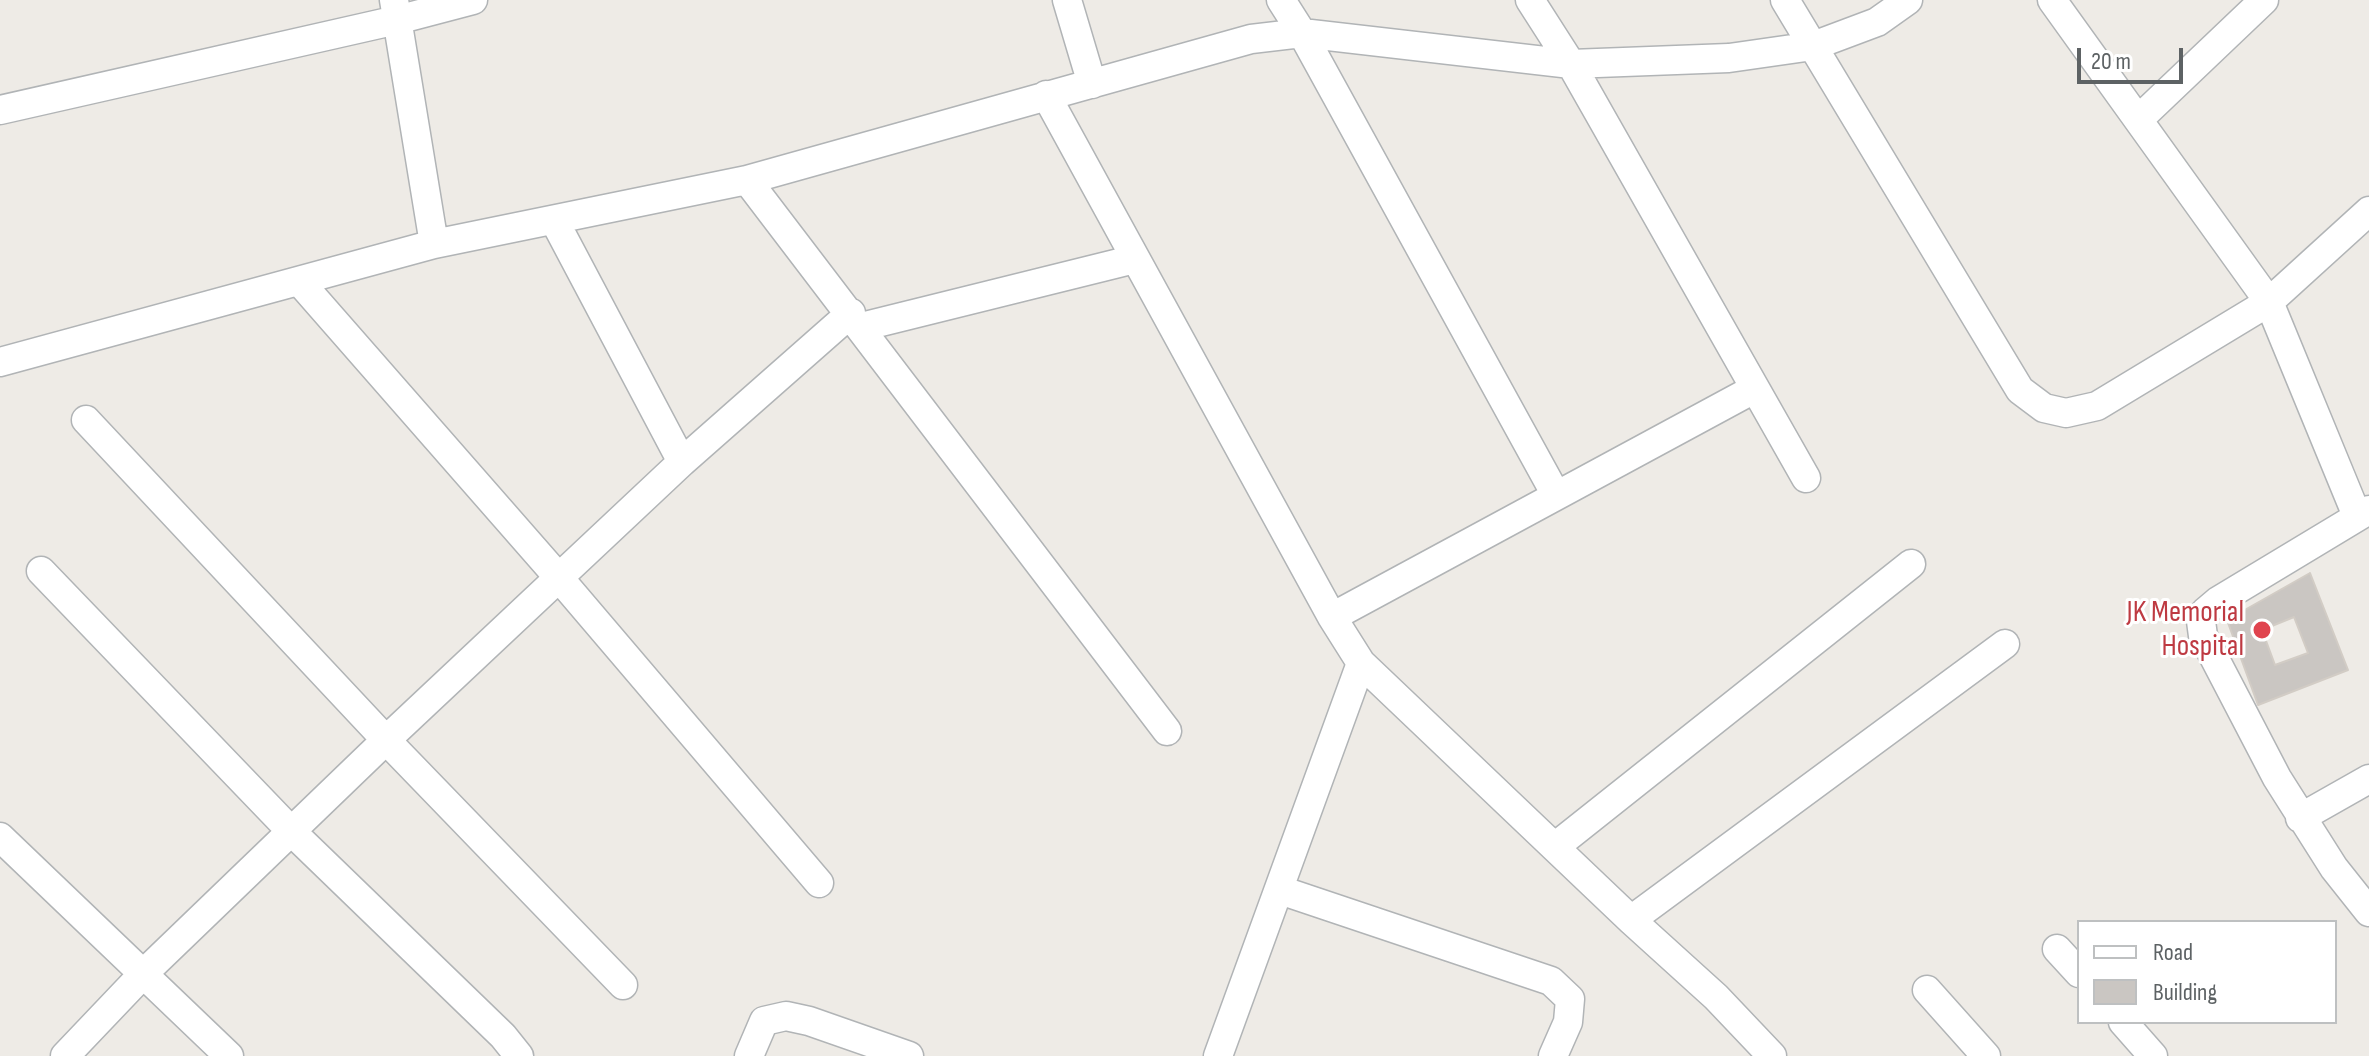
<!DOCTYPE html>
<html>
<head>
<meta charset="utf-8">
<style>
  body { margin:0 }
  #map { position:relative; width:2369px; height:1056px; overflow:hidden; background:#eeebe6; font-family:"Sofia Sans Condensed",sans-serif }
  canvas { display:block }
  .legend { position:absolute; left:2077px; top:920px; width:260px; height:104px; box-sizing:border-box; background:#fff; border:2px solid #bec0c1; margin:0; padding:10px 14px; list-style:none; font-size:24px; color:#5d6264 }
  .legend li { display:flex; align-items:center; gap:16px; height:40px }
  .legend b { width:40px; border:2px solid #bec0c1 }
  .scale { position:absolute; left:2077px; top:48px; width:106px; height:36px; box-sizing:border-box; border:4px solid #5d6264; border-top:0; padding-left:10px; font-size:24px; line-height:28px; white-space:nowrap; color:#5d6264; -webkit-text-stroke:6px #fff; paint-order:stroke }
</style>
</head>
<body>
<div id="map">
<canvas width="2369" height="1056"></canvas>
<ul class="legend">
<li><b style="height:10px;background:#fff"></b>Road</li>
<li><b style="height:22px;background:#cac6c2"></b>Building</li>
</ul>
<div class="scale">20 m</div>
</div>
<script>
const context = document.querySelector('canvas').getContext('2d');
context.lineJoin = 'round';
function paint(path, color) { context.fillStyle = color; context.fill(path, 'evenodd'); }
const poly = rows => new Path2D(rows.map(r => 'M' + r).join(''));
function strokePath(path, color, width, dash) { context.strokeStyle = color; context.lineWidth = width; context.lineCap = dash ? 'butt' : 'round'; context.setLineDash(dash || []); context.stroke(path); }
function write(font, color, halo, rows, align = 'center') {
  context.font = font + ' "Sofia Sans Condensed",sans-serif'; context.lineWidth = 6; context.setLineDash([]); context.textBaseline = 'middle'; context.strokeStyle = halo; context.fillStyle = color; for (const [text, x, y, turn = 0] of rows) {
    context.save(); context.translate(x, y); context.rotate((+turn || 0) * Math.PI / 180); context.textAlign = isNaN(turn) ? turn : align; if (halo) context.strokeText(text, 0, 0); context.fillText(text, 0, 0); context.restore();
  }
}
const building = poly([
  [2310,573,2348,670,2258,705,2227,620,2310,573],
  [2294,617,2308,653,2275,665,2262,630,2294,617]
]);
const minor = poly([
  [394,0,434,244],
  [1067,0,1092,84],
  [1281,0,1302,33,1556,495],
  [1530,0,1571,64,1806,478],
  [1785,0,2020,390,2044,408,2066,413,2097,406,2269,302,2369,211],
  [2052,0,2269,302,2357,516],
  [1046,95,1332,617,1361,663,1631,920,1716,997,1772,1056],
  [0,110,397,20,473,0],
  [2139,119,2264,0],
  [747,180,1167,731],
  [554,220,682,462],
  [299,281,560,579,819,883],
  [861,327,1135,259],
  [0,362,434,244,747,180,1251,39,1302,33,1571,64,1729,58,1813,46,1877,22,1908,0],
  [86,420,386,740,623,985],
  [2369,510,2218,601,2205,612,2201,621,2203,636,2277,778,2334,868,2369,912],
  [41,571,292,832,503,1036,519,1056],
  [1332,617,1754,389],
  [2300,818,2369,779],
  [0,837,229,1056],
  [1556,846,1911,564],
  [1280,890,1551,981,1570,999,1568,1022,1553,1056],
  [1631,920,2005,644],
  [2057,949,2079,973],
  [1927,990,1986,1056],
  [2123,1022,2153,1056],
  [65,1056,144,973,386,740,682,462,851,313],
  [749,1056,764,1021,786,1016,809,1021,909,1056],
  [1218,1056,1361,663]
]);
const markers = [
  [2262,630,10,"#e0444e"]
];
const healthNames = [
  ["JK Memorial",2244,613],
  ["Hospital",2244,647]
];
paint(building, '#cac6c2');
strokePath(building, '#d2ccc5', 2);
strokePath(minor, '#b1b4b6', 31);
strokePath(minor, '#fff', 28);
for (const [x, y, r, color] of markers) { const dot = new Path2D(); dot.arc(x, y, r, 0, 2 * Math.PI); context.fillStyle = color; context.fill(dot); strokePath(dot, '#fff', 3); }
write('30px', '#be3a42', '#fff', healthNames, 'right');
</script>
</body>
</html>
